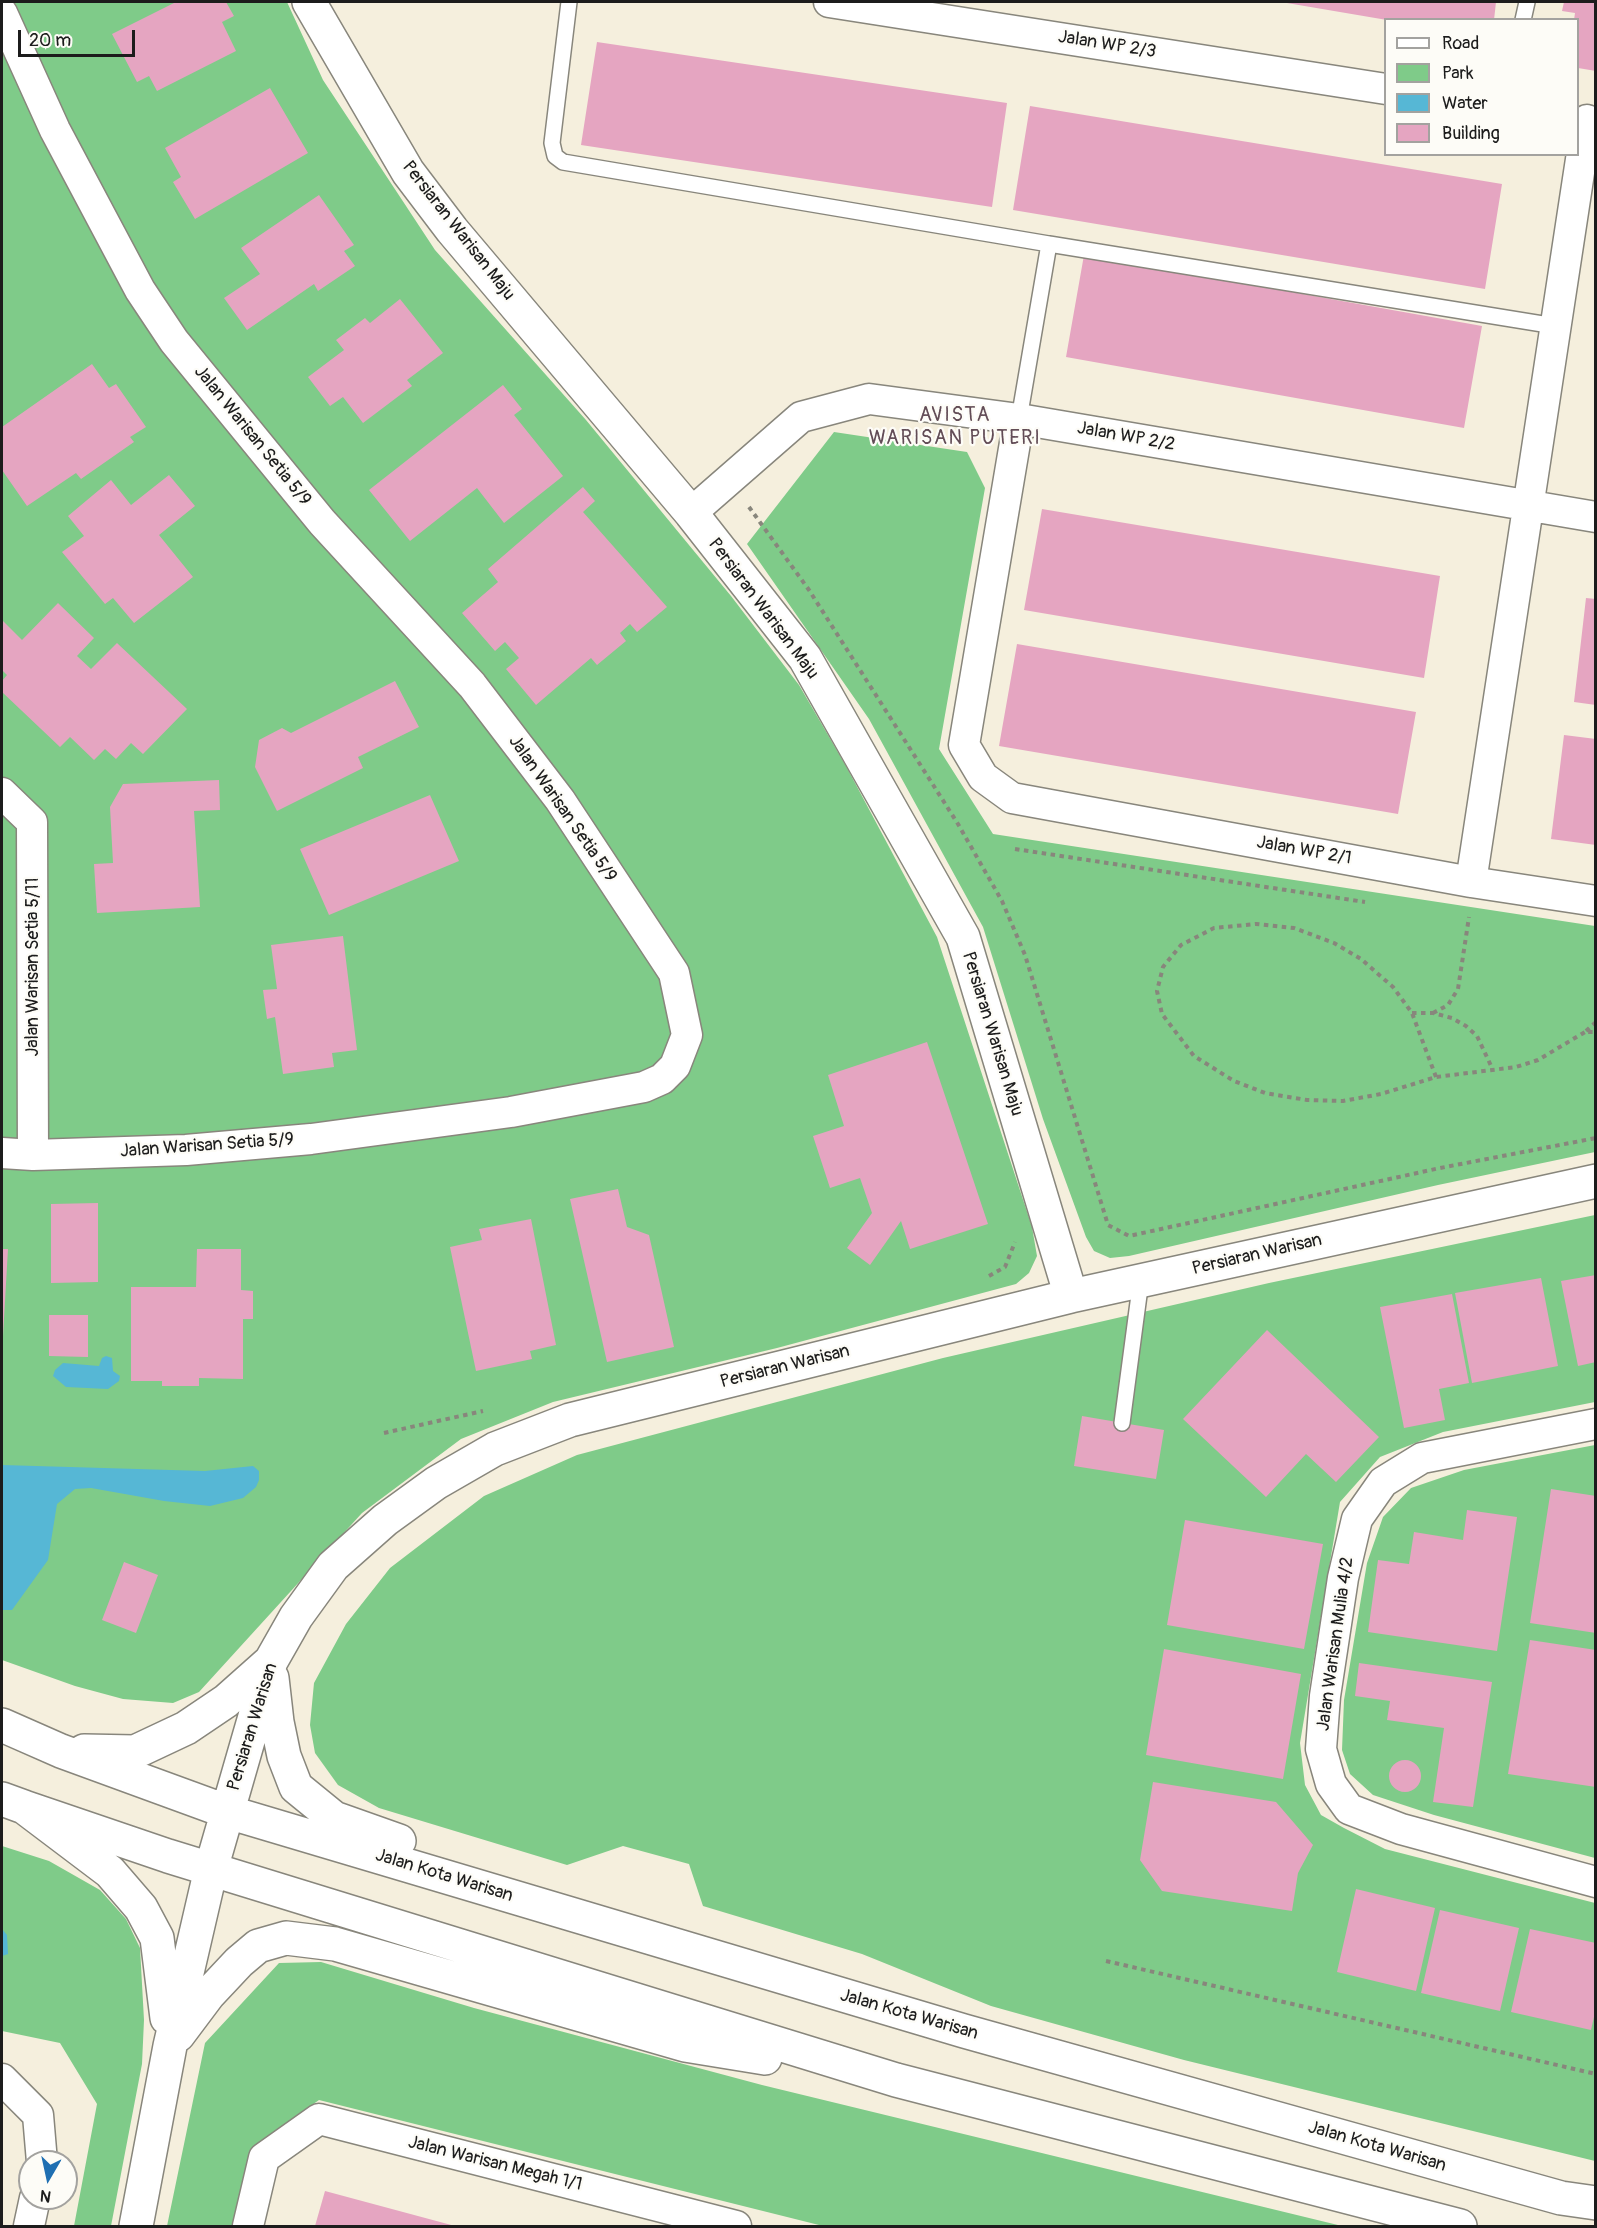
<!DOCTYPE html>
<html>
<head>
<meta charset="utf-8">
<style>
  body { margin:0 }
  #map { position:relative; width:1597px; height:2228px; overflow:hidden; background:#f5efdd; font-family:Pangolin,sans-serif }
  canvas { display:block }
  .frame { position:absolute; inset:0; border:3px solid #1c1c1c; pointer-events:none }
  .legend { position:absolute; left:1384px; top:18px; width:195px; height:138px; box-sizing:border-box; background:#fdfcf7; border:2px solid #a3a29f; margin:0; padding:8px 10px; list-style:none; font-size:18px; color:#1c1c1c }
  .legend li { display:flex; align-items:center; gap:12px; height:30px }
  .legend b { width:30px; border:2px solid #a3a29f }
  .north { position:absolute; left:18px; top:2150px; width:60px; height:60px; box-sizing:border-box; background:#fdfcf7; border:2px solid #a3a29f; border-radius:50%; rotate:189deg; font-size:16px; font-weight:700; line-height:24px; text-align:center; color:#1c1c1c }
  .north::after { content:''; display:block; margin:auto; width:21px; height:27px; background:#1f6fb2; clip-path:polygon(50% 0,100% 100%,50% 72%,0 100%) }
  .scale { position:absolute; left:18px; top:30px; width:117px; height:27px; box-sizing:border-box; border:3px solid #1c1c1c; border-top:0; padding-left:8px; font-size:18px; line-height:21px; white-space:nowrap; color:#1c1c1c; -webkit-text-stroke:4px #fdfcf7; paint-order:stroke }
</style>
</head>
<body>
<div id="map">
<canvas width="1597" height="2228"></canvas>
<div class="frame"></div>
<ul class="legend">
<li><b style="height:8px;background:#fff"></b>Road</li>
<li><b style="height:16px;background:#7fcb89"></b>Park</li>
<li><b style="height:16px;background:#56b7d5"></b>Water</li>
<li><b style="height:16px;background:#e5a5c1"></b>Building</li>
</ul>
<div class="north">N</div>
<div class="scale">20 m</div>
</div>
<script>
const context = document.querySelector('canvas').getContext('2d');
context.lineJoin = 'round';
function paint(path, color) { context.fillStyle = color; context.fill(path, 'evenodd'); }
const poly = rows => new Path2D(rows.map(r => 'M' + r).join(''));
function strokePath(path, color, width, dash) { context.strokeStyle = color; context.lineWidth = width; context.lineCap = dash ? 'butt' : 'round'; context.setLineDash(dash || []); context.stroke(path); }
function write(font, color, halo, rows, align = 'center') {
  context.font = font + ' Pangolin,sans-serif'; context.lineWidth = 4.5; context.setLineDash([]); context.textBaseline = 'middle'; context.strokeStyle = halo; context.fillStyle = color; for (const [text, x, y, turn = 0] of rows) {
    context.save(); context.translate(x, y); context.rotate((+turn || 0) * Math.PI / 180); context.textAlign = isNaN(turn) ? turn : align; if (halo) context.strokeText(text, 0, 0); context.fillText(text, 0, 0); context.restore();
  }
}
const green = poly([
  [2,2,287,2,323,80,435,250,586,420,731,596,799,685,846,766,937,937,1032,1227,1037,1256,1029,1273,1016,1284,777,1348,553,1402,461,1439,362,1513,199,1692,173,1703,123,1699,75,1686,2,1660],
  [834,432,967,452,985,488,939,749,993,834,1595,926,1595,1152,1438,1185,1129,1256,1110,1258,1094,1251,1086,1237,1043,1119,983,927,869,719,747,544],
  [1595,1215,1595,1402,1443,1432,1380,1457,1340,1502,1300,1743,1305,1785,1321,1815,1344,1828,1385,1849,1595,1903,1595,2161,1184,2060,991,2006,862,1954,703,1906,689,1864,623,1846,567,1865,379,1808,338,1785,315,1753,310,1725,314,1683,346,1624,390,1568,484,1496,577,1455,943,1358,1269,1283],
  [1595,1445,1595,1858,1434,1815,1373,1795,1350,1774,1342,1750,1344,1700,1367,1563,1383,1517,1411,1488,1464,1470],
  [2,1846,49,1861,100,1890,126,1919,140,1948,144,2020,142,2064,111,2226,74,2226,97,2104,60,2043,2,2031],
  [321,1962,474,2008,762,2085,1342,2226,823,2226,319,2100,252,2148,234,2226,167,2226,205,2043,279,1963]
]);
const water = poly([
  [106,1356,112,1358,113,1371,120,1376,119,1381,108,1389,66,1387,53,1376,55,1370,63,1363,99,1366,102,1358],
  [2,1465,205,1471,253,1466,259,1471,259,1480,256,1487,243,1498,210,1506,164,1501,91,1488,75,1489,57,1504,48,1560,12,1610,2,1610],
  [2,1929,7,1935,8,1954,2,1956]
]);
const building = poly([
  [176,2,226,2,234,16,222,22,236,51,157,91,149,76,137,82,112,34],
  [1281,2,1496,2,1494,20,1387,20],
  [1564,2,1596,2,1596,71,1578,68,1578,20,1574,20,1575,13,1562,11],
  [597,42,1007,103,992,207,581,145],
  [270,88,308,153,195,219,173,182,181,177,165,148],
  [1030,106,1502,184,1485,289,1013,210],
  [319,195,354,245,344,251,355,266,318,291,314,284,247,330,224,298,260,274,241,248],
  [1084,255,1482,326,1464,428,1066,357],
  [400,299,443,353,407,380,412,386,363,423,343,397,330,406,308,377,344,350,336,340,365,318,370,323],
  [92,364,109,388,116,384,146,427,130,437,134,442,81,479,76,473,27,506,2,470,2,427],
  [503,385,522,409,514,415,563,476,504,523,477,488,410,541,369,490],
  [169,475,195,506,159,535,193,577,134,623,113,598,105,604,62,552,84,536,68,516,111,480,131,505],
  [583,487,595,501,583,512,667,607,637,632,630,624,620,633,626,641,597,665,591,658,536,705,506,669,519,658,505,642,495,651,462,613,498,582,488,569],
  [1042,509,1440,576,1424,678,1024,610],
  [1586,598,1596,599,1596,705,1574,702],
  [58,603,94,638,77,656,91,669,117,643,187,709,143,754,131,743,116,759,105,749,94,760,70,737,60,747,2,692,2,681,7,675,2,670,2,620,22,640],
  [1017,644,1416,712,1398,814,999,746],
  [395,681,419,727,358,757,363,768,277,811,255,767,259,740,282,728,291,733],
  [1564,735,1596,739,1596,845,1551,839],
  [219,780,220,810,194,811,200,907,97,913,94,864,113,863,110,807,123,784],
  [430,795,459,861,329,915,300,849],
  [343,936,357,1050,332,1053,334,1067,283,1074,275,1017,267,1019,263,990,277,989,271,945],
  [927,1042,988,1224,910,1249,901,1221,870,1265,847,1248,872,1213,860,1178,830,1188,813,1136,844,1126,828,1075],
  [618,1189,627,1227,649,1235,674,1347,607,1362,570,1199],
  [98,1203,98,1282,51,1283,51,1204],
  [531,1219,556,1345,530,1351,532,1359,476,1371,450,1247,482,1240,479,1229],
  [2,1249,8,1249,3,1336,2,1336],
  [197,1249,241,1249,241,1290,253,1291,253,1319,243,1319,243,1379,199,1378,199,1386,162,1386,162,1381,131,1381,131,1287,196,1287],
  [1596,1275,1596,1362,1578,1366,1561,1281],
  [1541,1278,1558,1366,1472,1383,1455,1293],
  [1452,1294,1469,1383,1439,1389,1445,1420,1404,1428,1380,1307],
  [49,1315,88,1315,88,1357,49,1356],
  [1267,1330,1379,1437,1336,1482,1306,1454,1266,1497,1183,1419],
  [1082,1416,1164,1430,1156,1479,1074,1466],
  [1551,1489,1596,1496,1596,1633,1530,1623],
  [1467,1510,1517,1517,1497,1651,1368,1632,1378,1560,1409,1564,1414,1532,1463,1540],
  [1185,1520,1323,1544,1304,1649,1167,1625],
  [124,1562,158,1575,136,1633,102,1620],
  [1530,1640,1596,1650,1596,1787,1508,1774],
  [1164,1649,1301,1674,1283,1779,1146,1755],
  [1359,1663,1492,1682,1473,1807,1433,1802,1444,1728,1387,1720,1390,1701,1355,1696],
  '1389 1776a16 16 0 1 1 32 0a16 16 0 1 1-32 0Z',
  [1153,1782,1276,1802,1313,1845,1298,1873,1292,1911,1162,1891,1140,1860],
  [1356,1889,1435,1908,1416,1991,1337,1972],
  [1440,1910,1519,1928,1500,2011,1421,1993],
  [1530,1929,1596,1943,1596,2008,1591,2030,1511,2012],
  [325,2191,455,2226,315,2226]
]);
const path = poly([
  [749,507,809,590,958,824,1002,901,1025,955,1108,1225,1129,1236,1440,1168,1596,1138],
  [1015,849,1365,902],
  [1412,1013,1433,1013,1452,1018,1466,1026,1477,1036,1493,1070],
  [1433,1013,1448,1005,1458,989,1469,917],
  [1596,1022,1585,1032,1596,1032],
  [1436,1077,1412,1013,1393,987,1361,959,1334,943,1294,928,1256,924,1214,928,1181,945,1163,967,1157,991,1162,1014,1194,1056,1234,1081,1265,1093,1307,1100,1343,1101,1381,1094,1436,1077,1516,1067,1538,1060,1585,1032],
  [989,1276,1005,1267,1015,1242],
  [384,1433,483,1411],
  [1106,1961,1596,2074]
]);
const service = poly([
  [569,2,552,143,555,156,563,162,1049,244,1019,419],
  [1523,20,1527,2],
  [1049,244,1555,326],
  [1122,1423,1141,1280]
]);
const minor = poly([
  [829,2,1386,89],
  [2,13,55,130,140,290,174,341,322,522,472,685,560,800,674,973,687,1035,675,1066,662,1079,644,1087,511,1112,311,1139,186,1150,33,1155,2,1153],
  [1019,419,964,745,983,777,1012,798,1471,882,1596,901],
  [691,513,801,417,869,399,1019,419,1596,517],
  [2,793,32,822,33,1155],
  [1471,882,1587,120],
  [1596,1424,1422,1458,1383,1482,1357,1519,1343,1578,1325,1696,1321,1749,1331,1784,1349,1809,1401,1829,1596,1882],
  [2,2079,38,2115,42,2162],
  [29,2226,35,2198],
  [248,2226,264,2158,319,2119,736,2226]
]);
const tertiary = poly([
  [309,2,408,172,452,230,691,513,805,658,963,937,1071,1296],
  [272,1678,277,1722,284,1756,296,1787,334,1818,399,1841],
  [2,1725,61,1751,228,1812,964,2031,1561,2198,1596,2203],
  [84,1751,135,1752,186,1728,226,1701,271,1661],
  [2,1799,24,1807,110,1872,141,1908,157,1938,167,2018],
  [24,1807,168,1856,896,2080,1460,2226],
  [178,2035,208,1995,239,1962,258,1946,286,1938,335,1944,685,2045,765,2058],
  [136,2226,170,2046,211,1869,271,1661,296,1617,333,1566,385,1520,436,1483,495,1449,570,1420,1071,1296,1596,1181]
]);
const streetNames = [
  ["Jalan WP 2/3",1107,45,9],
  ["Persiaran Warisan Maju",458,231,52],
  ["Jalan Warisan Setia 5/9",252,436,51],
  ["Jalan WP 2/2",1126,437,10],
  ["Persiaran Warisan Maju",763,609,53],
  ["Jalan Warisan Setia 5/9",562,809,55],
  ["Jalan WP 2/1",1304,851,10],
  ["Jalan Warisan Setia 5/11",33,967,-90],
  ["Persiaran Warisan Maju",992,1034,73],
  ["Jalan Warisan Setia 5/9",207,1146,-4],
  ["Persiaran Warisan",1257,1255,-13],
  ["Persiaran Warisan",785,1367,-14],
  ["Jalan Warisan Mulia 4/2",1336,1644,-82],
  ["Persiaran Warisan",253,1727,-73],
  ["Jalan Kota Warisan",444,1876,17],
  ["Jalan Kota Warisan",909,2015,16],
  ["Jalan Kota Warisan",1377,2147,16],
  ["Jalan Warisan Megah 1/1",495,2164,14]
];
const neighbourhoodNames = [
  ["AVISTA",955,416],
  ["WARISAN PUTERI",955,439]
];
paint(green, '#7fcb89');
paint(water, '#56b7d5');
paint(building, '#e5a5c1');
strokePath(service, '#88867c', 18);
strokePath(minor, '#88867c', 33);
strokePath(tertiary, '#88867c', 36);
strokePath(path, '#88867c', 4, [4.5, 4.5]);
strokePath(service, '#fff', 15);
strokePath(minor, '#fff', 30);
strokePath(tertiary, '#fff', 33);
write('18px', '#1c1c1c', '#fdfcf7', streetNames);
context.letterSpacing = '1.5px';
write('20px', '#624c56', '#fdfcf7', neighbourhoodNames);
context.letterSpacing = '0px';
</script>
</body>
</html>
